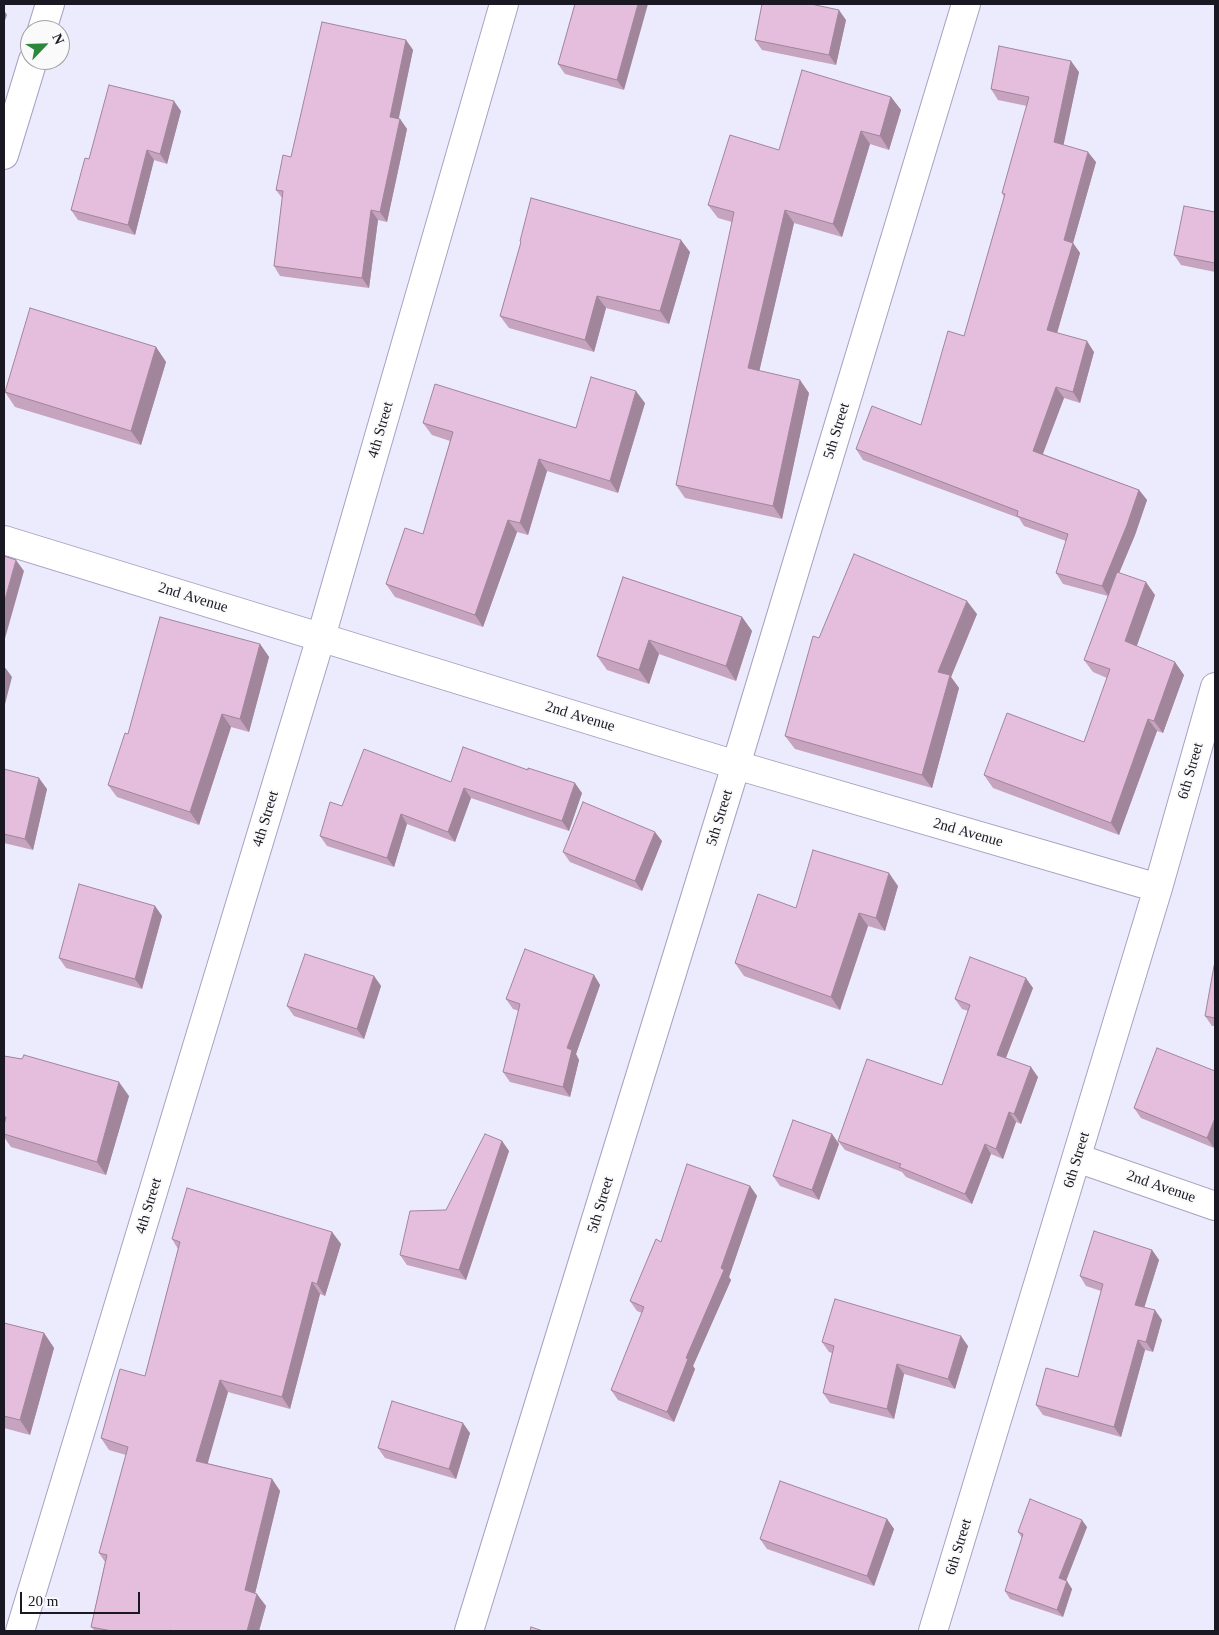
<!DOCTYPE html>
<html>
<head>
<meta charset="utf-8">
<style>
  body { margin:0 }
  #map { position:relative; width:1219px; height:1635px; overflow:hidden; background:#eceafd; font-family:"Times New Roman",serif }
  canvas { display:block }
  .frame { position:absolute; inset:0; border:5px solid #1a1823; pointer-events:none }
  .north { position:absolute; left:20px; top:20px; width:50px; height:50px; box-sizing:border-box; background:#fafafa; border:1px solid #a0a0a4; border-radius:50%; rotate:66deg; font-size:14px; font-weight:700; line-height:20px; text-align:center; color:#1a1823 }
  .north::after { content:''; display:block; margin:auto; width:18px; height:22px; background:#2b883a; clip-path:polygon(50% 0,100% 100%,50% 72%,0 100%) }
  .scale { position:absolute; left:20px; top:1592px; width:120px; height:22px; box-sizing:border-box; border:2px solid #1a1823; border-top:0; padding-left:6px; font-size:15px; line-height:18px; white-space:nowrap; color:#1a1823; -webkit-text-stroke:4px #fafafa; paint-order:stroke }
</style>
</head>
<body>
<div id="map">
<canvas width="1219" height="1635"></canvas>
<div class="frame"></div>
<div class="north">N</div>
<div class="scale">20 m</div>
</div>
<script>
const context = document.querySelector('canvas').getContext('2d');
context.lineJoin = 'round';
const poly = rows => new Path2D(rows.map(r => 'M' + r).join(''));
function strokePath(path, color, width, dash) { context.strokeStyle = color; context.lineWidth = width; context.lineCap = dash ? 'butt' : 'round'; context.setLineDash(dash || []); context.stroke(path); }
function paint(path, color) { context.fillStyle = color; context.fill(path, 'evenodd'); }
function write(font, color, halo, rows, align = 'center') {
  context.font = font + ' "Times New Roman",serif'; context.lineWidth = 4; context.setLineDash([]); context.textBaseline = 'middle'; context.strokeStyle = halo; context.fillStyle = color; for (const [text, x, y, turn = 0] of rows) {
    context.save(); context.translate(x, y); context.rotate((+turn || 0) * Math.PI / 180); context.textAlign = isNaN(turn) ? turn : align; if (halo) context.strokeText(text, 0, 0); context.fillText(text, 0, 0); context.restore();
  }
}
const minor = poly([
  [42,30,50,4],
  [4,155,33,60],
  [4,540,736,765,1158,888],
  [1077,1158,1215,1206],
  [20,1631,321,637,504,4],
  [469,1631,736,765,966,4],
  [933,1631,1158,888,1215,687]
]);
const wall = poly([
  [575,4,624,90,565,74,558,64],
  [846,20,836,65,762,50,755,40],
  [406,40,413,50,398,119,400,119,407,129,387,222,378,220,369,288,280,276,274,266,282,198,276,190,291,157],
  [1079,72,1063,145,1096,162,1073,243,1080,253,1057,333,1094,352,1080,403,1064,398,1043,454,1139,490,1147,500,1135,535,1119,573,1155,595,1136,646,1184,675,1163,733,1157,731,1119,835,993,788,984,775,1084,742,1107,678,1093,672,1084,660,1108,596,1063,584,1056,573,1066,541,1024,526,1019,518,863,460,856,449,921,425,964,336,1004,197,1002,193,1027,106,998,100,991,89],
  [891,97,901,110,889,150,870,144,842,237,794,223,759,371,809,393,782,519,685,498,676,485,732,222,718,218,708,205,779,150],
  [181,111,167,164,154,160,135,235,78,220,71,210,89,159],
  [1215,212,1215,272,1181,265,1174,255],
  [520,241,690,252,669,324,606,308,594,352,509,328,500,316,521,243],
  [156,347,166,362,141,445,15,407,5,392],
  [645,403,618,493,547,471,528,535,517,532,483,627,395,597,386,584,423,534,450,441,432,435,423,423,576,428],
  [623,577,742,617,752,631,736,681,659,654,649,684,607,670,597,656],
  [977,614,951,677,959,688,932,788,795,749,785,736,819,638],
  [260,644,269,657,249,732,231,727,199,825,117,797,108,785,128,734],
  [4,769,47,789,33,850,4,843],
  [451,782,582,793,569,831,471,798,455,842,407,824,394,867,327,846,320,836,342,806],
  [662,841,642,891,570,862,563,852],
  [898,886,885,931,868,926,840,1010,744,976,735,963,796,908],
  [155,906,162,916,142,989,66,968,59,958],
  [1215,966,1215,1026,1212,1026,1205,1016],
  [594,975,600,985,576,1054,579,1060,570,1097,510,1082,503,1072,519,1011,513,1009,506,999],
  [374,976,381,986,364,1039,294,1016,287,1006],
  [1033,988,1006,1058,1038,1077,1021,1124,1016,1122,1003,1159,991,1154,972,1204,906,1177,902,1172,845,1150,838,1141,942,1085,968,1011,962,1009,955,999],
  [1157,1048,1214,1148,1141,1118,1134,1108],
  [4,1056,22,1059,129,1096,106,1175,11,1147,4,1137],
  [832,1134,839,1144,819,1200,780,1186,773,1176],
  [502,1141,509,1151,466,1280,407,1265,400,1255,446,1210],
  [750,1186,757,1196,729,1277,731,1280,693,1366,695,1369,674,1422,618,1400,611,1390,642,1313,637,1311,630,1301,661,1242],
  [332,1232,341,1244,325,1296,320,1294,290,1409,228,1392,207,1463,272,1479,280,1491,255,1593,266,1606,259,1631,95,1631,91,1627,105,1562,99,1553,126,1455,109,1450,101,1438,145,1376,178,1249,172,1239],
  [1152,1250,1159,1260,1144,1307,1162,1320,1153,1352,1145,1350,1121,1437,1043,1415,1036,1405,1078,1377,1101,1291,1086,1286,1080,1276],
  [4,1323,44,1333,54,1348,30,1435,4,1428],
  [822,1342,968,1346,955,1389,904,1374,894,1419,830,1403,823,1393,832,1353,829,1352],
  [470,1433,456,1479,385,1458,378,1448],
  [887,1519,894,1529,874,1586,767,1549,760,1539],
  [1087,1527,1066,1581,1072,1589,1063,1617,1010,1599,1005,1591,1022,1538,1018,1532]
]);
const shadedWall = poly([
  [638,4,648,4,624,90,617,80],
  [4,10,7,15,4,23],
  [839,10,846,20,836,65,829,55],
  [406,40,413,50,397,127,390,117],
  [1071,61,1079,72,1062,152,1054,142],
  [891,97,901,110,889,150,880,136],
  [174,101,181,111,167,164,160,154],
  [400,119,407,129,387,222,380,212],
  [861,131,870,144,842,237,833,224],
  [147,150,154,160,135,235,128,225],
  [1088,152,1096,162,1073,243,1080,253,1055,340,1047,330,1064,240],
  [371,210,378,220,369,288,362,278],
  [785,210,794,223,757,381,748,368],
  [681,240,690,252,669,324,660,311],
  [597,296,606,308,594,352,585,340],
  [1087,341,1094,352,1080,403,1073,392],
  [156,347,166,362,141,445,131,431],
  [800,380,809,393,782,519,773,506],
  [1056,387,1064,398,1040,461,1033,451],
  [636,391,645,403,618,493,610,481],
  [539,459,547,471,528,535,520,523],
  [1139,490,1147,500,1135,535,1109,597,1102,586],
  [508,520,517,532,483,627,475,615],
  [16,560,24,571,4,642,4,603],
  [1146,582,1155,595,1134,654,1125,641],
  [967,601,977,614,951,677,959,688,932,788,922,775,938,672],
  [742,617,752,631,736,681,726,666],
  [649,640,659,654,649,684,639,670],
  [260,644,269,657,249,732,240,719],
  [1175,662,1184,675,1163,733,1154,721],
  [4,666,12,677,4,708],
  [222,714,231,727,199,825,190,812],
  [1148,719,1157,731,1119,835,1111,823],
  [39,778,47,789,33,850,25,839],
  [575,783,582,793,569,831,562,821],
  [464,788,471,798,455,842,448,832],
  [401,814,407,824,394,867,387,858],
  [655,832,662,841,642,891,635,881],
  [889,873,898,886,885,931,876,918],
  [155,906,162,916,142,989,135,979],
  [859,913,868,926,840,1010,831,997],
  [594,975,600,985,576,1054,579,1060,570,1097,563,1087,567,1048],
  [374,976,381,986,364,1039,357,1029],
  [1026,978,1033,988,1003,1065,997,1055],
  [1031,1067,1038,1077,1021,1124,1014,1114],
  [119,1082,129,1096,106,1175,97,1162],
  [1009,1112,1016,1122,1003,1159,996,1149],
  [1215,1118,1215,1145,1214,1148,1207,1138],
  [832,1134,839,1144,819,1200,812,1190],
  [502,1141,509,1151,466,1280,459,1270],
  [985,1144,991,1154,972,1204,965,1194],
  [750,1186,757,1196,729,1277,731,1280,693,1366,695,1369,674,1422,667,1412,686,1358,721,1268],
  [332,1232,341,1244,325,1296,317,1284],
  [1152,1250,1159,1260,1142,1315,1135,1305],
  [312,1282,320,1294,290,1409,282,1397],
  [1155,1310,1162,1320,1153,1352,1146,1342],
  [44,1333,54,1348,30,1435,20,1420],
  [961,1336,968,1346,955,1389,948,1379],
  [1138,1340,1145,1350,1121,1437,1114,1427],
  [897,1364,904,1374,894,1419,887,1409],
  [220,1380,228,1392,205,1473,196,1461],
  [463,1423,470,1433,456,1479,449,1469],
  [272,1479,280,1491,253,1602,245,1590],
  [887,1519,894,1529,874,1586,867,1576],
  [1082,1520,1087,1527,1064,1586,1059,1578],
  [1067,1581,1072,1589,1063,1617,1057,1610],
  [257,1594,266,1606,259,1631,247,1631]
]);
const building = poly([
  [575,4,638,4,617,80,558,64,575,4],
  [762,4,811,4,839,10,829,55,755,40,762,4],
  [322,22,406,40,390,117,400,119,380,212,371,210,362,278,274,266,283,191,276,190,283,155,291,157,322,22],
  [999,46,1071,61,1054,142,1088,152,1064,240,1073,243,1047,330,1087,341,1073,392,1056,387,1033,451,1139,490,1127,525,1102,586,1056,573,1068,534,1017,516,1018,511,856,449,872,406,921,425,948,331,964,336,1005,194,1002,193,1029,97,991,89,999,46],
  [802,70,891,97,880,136,861,131,833,224,785,210,748,368,800,380,773,506,676,485,734,212,708,205,730,135,779,150,802,70],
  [109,85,174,101,160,154,147,150,128,225,71,210,85,158,89,159,109,85],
  [531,198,681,240,660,311,597,296,585,340,500,316,521,242,520,241,531,198],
  [1184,206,1215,212,1215,263,1174,255,1184,206],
  [30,308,156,347,131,431,5,392,30,308],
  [591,377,636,391,610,481,539,459,520,523,508,520,475,615,386,584,405,528,423,534,453,432,423,423,435,384,576,428,591,377],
  [854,554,967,601,938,672,950,675,922,775,785,736,813,636,819,638,854,554],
  [4,556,16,560,4,603,4,556],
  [1117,572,1146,582,1125,641,1175,662,1154,721,1148,719,1111,823,984,775,1007,713,1084,742,1110,669,1084,660,1117,572],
  [623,577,742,617,726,666,649,640,639,670,597,656,623,577],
  [160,617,260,644,240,719,222,714,190,812,108,785,125,733,128,734,160,617],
  [463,747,528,770,528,768,575,783,562,821,464,788,448,832,401,814,387,858,320,836,330,802,342,806,364,749,451,782,463,747],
  [4,769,39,778,25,839,4,834,4,769],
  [583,802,655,832,635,881,563,852,583,802],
  [813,850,889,873,876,918,859,913,831,997,735,963,758,894,796,908,813,850],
  [79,884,155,906,135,979,59,958,79,884],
  [525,949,594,975,567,1048,572,1050,563,1087,503,1072,520,1004,506,999,525,949],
  [305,954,374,976,357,1029,287,1006,305,954],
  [970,957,1026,978,997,1055,1031,1067,1014,1114,1009,1112,996,1149,985,1144,965,1194,899,1167,901,1164,838,1141,867,1059,942,1085,970,1005,955,999,970,957],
  [1214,966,1215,966,1215,1018,1205,1016,1214,966],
  [1157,1048,1215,1071,1215,1118,1207,1138,1134,1108,1157,1048],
  [24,1055,119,1082,97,1162,4,1134,4,1125,6,1117,4,1117,4,1056,22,1059,24,1055],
  [793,1120,832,1134,812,1190,773,1176,793,1120],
  [485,1134,502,1141,459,1270,400,1255,410,1211,446,1210,485,1134],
  [687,1164,750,1186,721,1268,724,1270,686,1358,688,1359,667,1412,611,1390,644,1307,630,1301,656,1239,661,1242,687,1164],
  [187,1188,332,1232,317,1284,312,1282,282,1397,220,1380,196,1461,272,1479,245,1590,257,1594,247,1631,173,1631,170,1630,169,1631,112,1631,91,1627,107,1555,99,1553,128,1447,101,1438,120,1369,145,1376,180,1242,172,1239,187,1188],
  [1094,1231,1152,1250,1135,1305,1155,1310,1146,1342,1138,1340,1114,1427,1036,1405,1046,1368,1078,1377,1103,1284,1080,1276,1094,1231],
  [835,1299,961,1336,948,1379,897,1364,887,1409,823,1393,834,1346,822,1342,835,1299],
  [4,1323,44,1333,20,1420,4,1416,4,1323],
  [392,1401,463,1423,449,1469,378,1448,392,1401],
  [780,1481,887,1519,867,1576,760,1539,780,1481],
  [1030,1499,1082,1520,1059,1578,1067,1581,1057,1610,1005,1591,1023,1534,1018,1532,1030,1499],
  [531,1627,543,1631,530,1631,531,1627]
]);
const streetNames = [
  ["4th Street",381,430,-74],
  ["5th Street",837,431,-73],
  ["2nd Avenue",193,598,17],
  ["2nd Avenue",580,717,17],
  ["6th Street",1191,771,-74],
  ["5th Street",720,818,-73],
  ["4th Street",266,819,-73],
  ["2nd Avenue",968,833,16],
  ["6th Street",1077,1160,-73],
  ["2nd Avenue",1161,1187,19],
  ["5th Street",601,1205,-73],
  ["4th Street",149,1206,-73],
  ["6th Street",959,1547,-73]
];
strokePath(minor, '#a6a2c0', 30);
strokePath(minor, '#fff', 28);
paint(wall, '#c6a3be');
paint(shadedWall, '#a1859b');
paint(building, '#e6bedd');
strokePath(building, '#a1859b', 1);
write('15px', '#1a1823', '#fafafa', streetNames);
</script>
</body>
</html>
